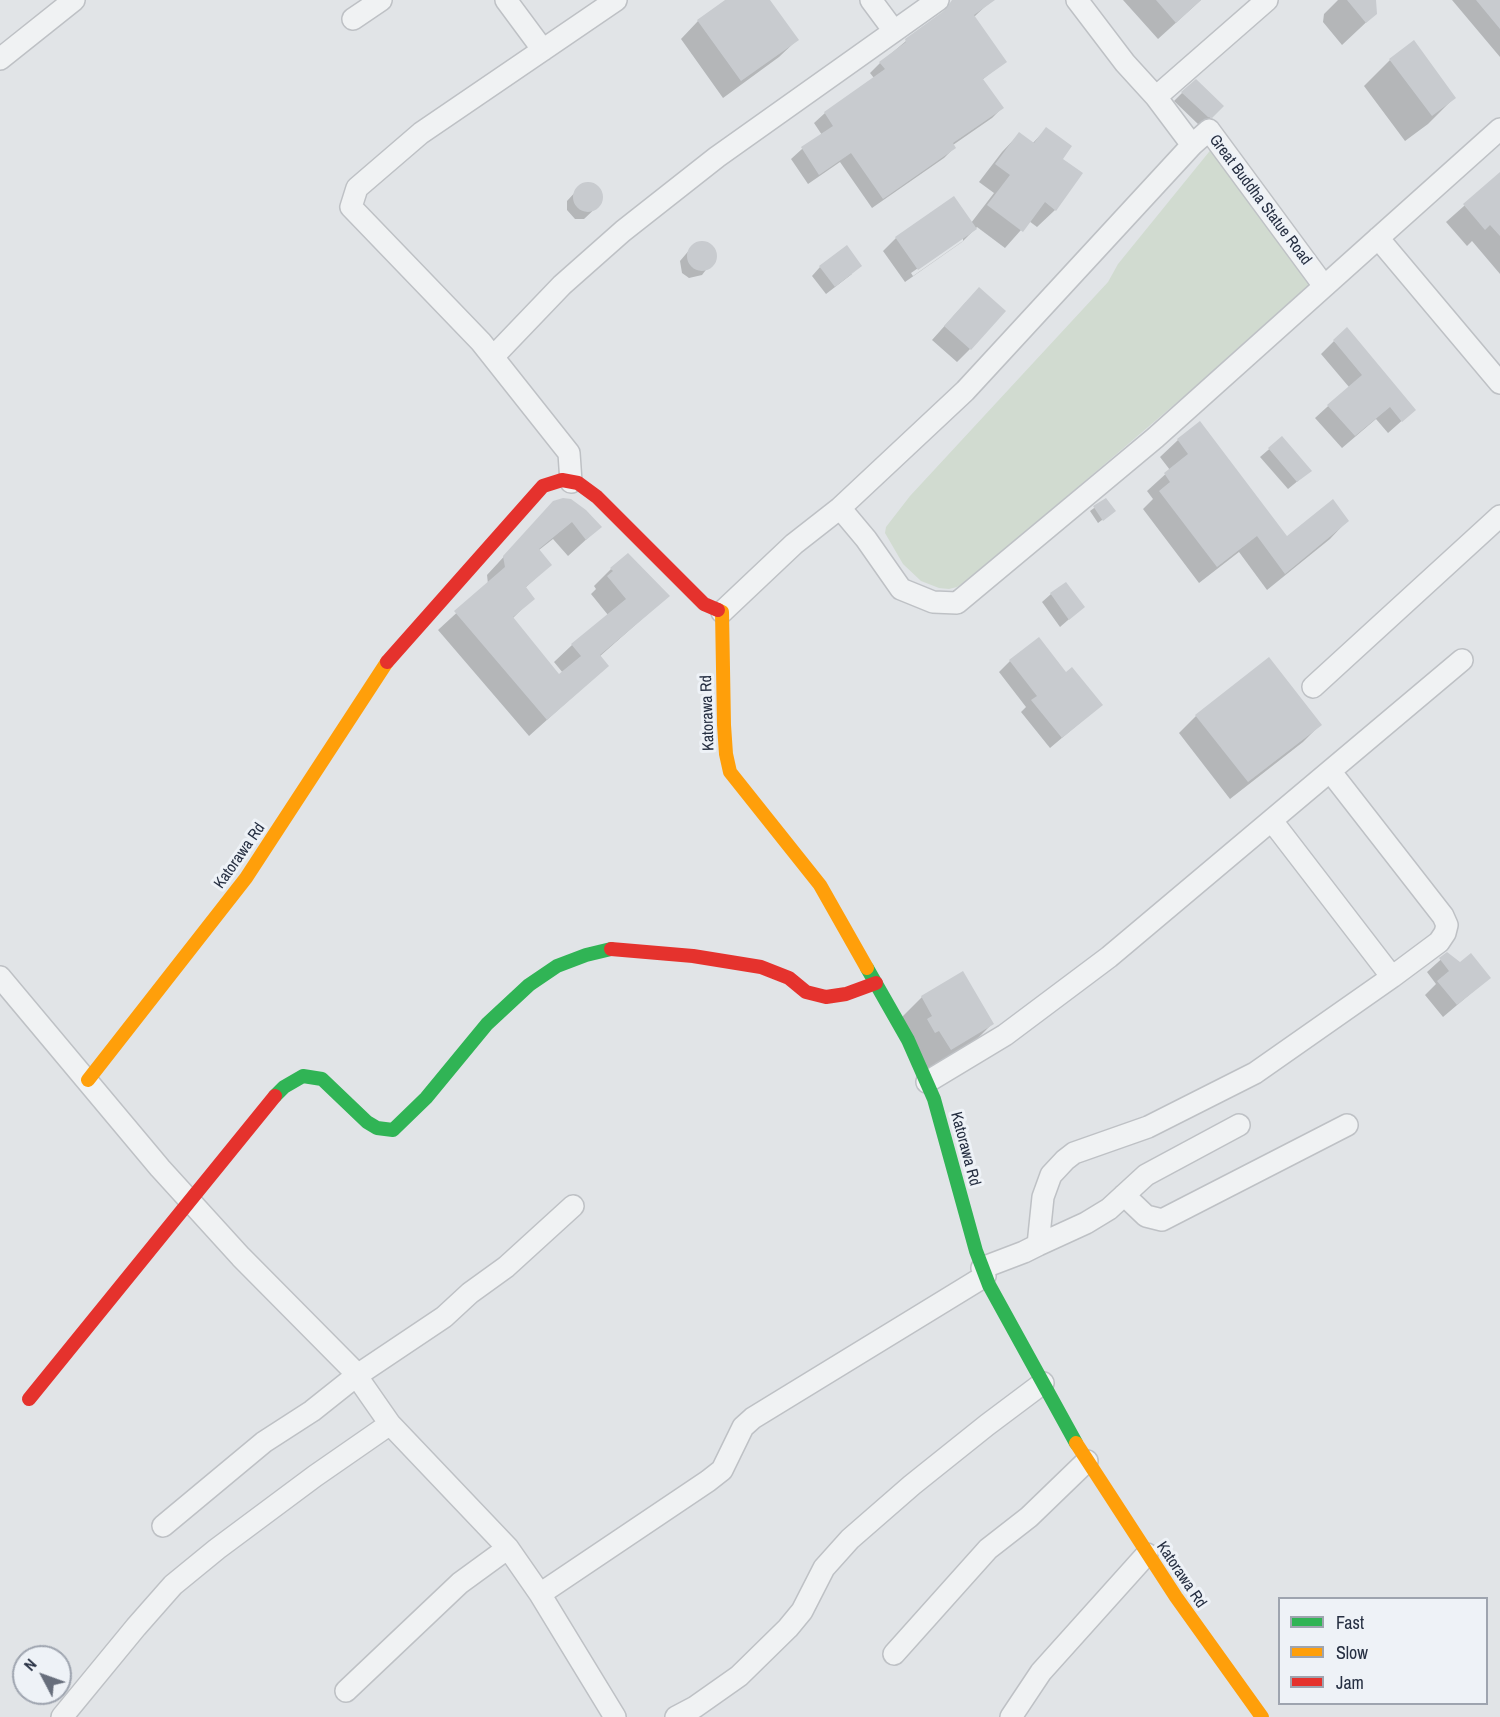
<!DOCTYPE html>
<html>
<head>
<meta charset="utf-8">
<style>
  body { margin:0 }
  #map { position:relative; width:1500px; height:1717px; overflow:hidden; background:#e1e4e7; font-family:"Archivo Narrow",sans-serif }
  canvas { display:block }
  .legend { position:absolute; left:1278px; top:1597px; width:210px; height:108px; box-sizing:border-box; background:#eef2f7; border:2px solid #9ea4af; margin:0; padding:8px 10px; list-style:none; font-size:18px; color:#262f42 }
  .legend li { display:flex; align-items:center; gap:12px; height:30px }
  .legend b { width:30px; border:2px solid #9ea4af }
  .north { position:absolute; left:12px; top:1645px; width:60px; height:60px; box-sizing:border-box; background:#eef2f7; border:2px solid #9ea4af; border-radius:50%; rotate:311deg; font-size:16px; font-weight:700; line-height:24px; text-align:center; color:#262f42 }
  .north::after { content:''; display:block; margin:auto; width:21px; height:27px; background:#676e7c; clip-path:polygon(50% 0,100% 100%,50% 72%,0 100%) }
</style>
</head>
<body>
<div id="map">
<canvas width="1500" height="1717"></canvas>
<ul class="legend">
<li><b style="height:8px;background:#30b455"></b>Fast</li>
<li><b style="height:8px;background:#ff9f0a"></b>Slow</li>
<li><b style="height:8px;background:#e5322d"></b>Jam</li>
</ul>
<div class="north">N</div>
</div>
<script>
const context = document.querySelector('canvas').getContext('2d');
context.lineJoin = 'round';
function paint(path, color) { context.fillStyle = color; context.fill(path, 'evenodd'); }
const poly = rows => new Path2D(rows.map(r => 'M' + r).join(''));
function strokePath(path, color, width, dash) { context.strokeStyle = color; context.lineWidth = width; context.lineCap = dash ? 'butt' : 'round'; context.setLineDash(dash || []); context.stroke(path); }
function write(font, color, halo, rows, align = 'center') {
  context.font = font + ' "Archivo Narrow",sans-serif'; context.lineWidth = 6; context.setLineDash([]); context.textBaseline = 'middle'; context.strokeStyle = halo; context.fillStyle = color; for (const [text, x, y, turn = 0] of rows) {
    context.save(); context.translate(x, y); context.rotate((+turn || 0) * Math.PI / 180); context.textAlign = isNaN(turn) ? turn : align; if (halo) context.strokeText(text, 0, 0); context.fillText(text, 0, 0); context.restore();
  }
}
const green = poly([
  [1213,147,1313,286,975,575,957,587,949,589,939,588,921,581,903,564,885,533,886,527,910,496,1108,282,1118,264]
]);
const shadow = poly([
  [728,0,768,0,797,40,779,57,723,98,681,39,698,21],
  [954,0,991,1,974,17,1005,61,982,80,1002,108,992,118,953,145,954,148,944,158,872,208,840,162,808,184,791,159,802,149,822,135,814,123,825,113,874,78,870,73,880,63,906,41,938,18],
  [1123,0,1201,0,1158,39],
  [1338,0,1375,0,1375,14,1342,45,1323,22,1324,14],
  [1452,0,1500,0,1500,57],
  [1390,60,1454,98,1428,124,1405,141,1364,86],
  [1182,93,1222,106,1202,126,1199,125,1174,101],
  [1046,129,1061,159,1055,210,1037,227,1029,221,1005,248,977,227,962,242,905,282,883,251,896,238,971,223,994,193,979,182,1002,152,1019,134,1032,144],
  [963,237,963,241,913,276,911,273],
  [1500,174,1500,274,1472,241,1467,246,1446,222],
  [585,184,598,187,602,195,600,204,584,219,575,219,567,210,567,201,578,189],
  [699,243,708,244,714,250,715,258,702,275,689,278,682,273,680,261,691,248],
  [820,267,852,274,826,294,812,276],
  [966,302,970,349,957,362,932,340],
  [1334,341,1414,410,1388,433,1376,419,1342,448,1315,418,1349,387,1321,354],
  [1199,423,1286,538,1347,521,1330,539,1267,590,1239,552,1199,583,1143,509,1153,499,1147,491,1170,470,1160,457,1178,440],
  [1282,438,1310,471,1288,489,1260,457],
  [1105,500,1110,514,1098,523,1090,511],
  [554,502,600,527,568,556,553,539,539,550,550,565,525,588,533,598,512,619,559,676,563,673,554,662,572,645,608,615,591,594,596,589,594,586,611,569,668,596,599,657,607,666,529,736,438,630,488,584,487,575],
  [1051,594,1083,607,1060,627,1042,602],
  [1010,661,1066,674,1101,705,1050,748,1021,712,1026,707,999,672],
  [1196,716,1320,725,1303,742,1230,799,1179,733],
  [1447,954,1460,964,1489,978,1443,1017,1425,995,1436,984,1427,972],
  [922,997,992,1024,966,1050,924,1075,896,1023]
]);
const building = poly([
  [725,0,770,0,799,40,741,81,697,20],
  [952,0,995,0,974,15,1007,62,983,79,1004,108,953,143,956,148,883,199,851,153,819,175,801,147,833,126,824,112,885,69,879,62,906,42,905,39,945,10],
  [1156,0,1201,0,1176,23],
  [1347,0,1376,0,1377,14,1366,23],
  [1476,0,1500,0,1500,29],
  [1414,40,1456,98,1432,116,1389,59],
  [1196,79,1224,106,1212,118,1208,117,1181,92],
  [1046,127,1072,146,1063,159,1083,173,1056,211,1045,202,1023,232,987,205,1010,175,995,164,1019,132,1034,143],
  [1500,172,1500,236,1490,225,1485,230,1463,204],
  '573 197a15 15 0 1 1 30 0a15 15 0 1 1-30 0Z',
  [954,196,977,229,918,270,895,237],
  '687 256a15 15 0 1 1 30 0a15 15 0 1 1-30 0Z',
  [847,245,862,266,835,287,819,266],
  [979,287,1006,311,971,350,944,326],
  [1347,327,1416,410,1402,422,1390,407,1355,436,1327,405,1362,375,1333,340],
  [1200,421,1287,536,1333,499,1349,521,1285,574,1257,536,1217,567,1159,491,1170,482,1164,473,1188,454,1177,439],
  [1282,436,1312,471,1297,482,1268,448],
  [563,498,571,499,586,510,602,527,586,540,572,522,539,549,552,565,526,587,535,599,513,617,559,674,581,656,571,644,626,599,607,576,613,571,610,568,628,553,670,596,600,655,609,666,547,720,454,611,505,567,503,556,553,501],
  [1106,498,1116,511,1103,521,1093,506],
  [1066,582,1085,607,1069,620,1050,593],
  [1039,637,1066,672,1072,667,1103,705,1062,738,1031,700,1037,696,1009,660],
  [1269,657,1322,725,1248,782,1195,715],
  [1447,952,1460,962,1471,953,1491,978,1457,1005,1437,981,1449,971,1439,958],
  [963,971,994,1024,951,1050,939,1031,935,1033,927,1019,932,1016,921,996]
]);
const street = poly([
  [506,0,543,50],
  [871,0,894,31],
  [1077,0,1125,63,1156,97,1192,145],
  [353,19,381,0],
  [0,59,74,0],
  [1156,97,1267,0],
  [1378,238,1500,383],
  [493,357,562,285,623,231,717,157,938,0],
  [571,482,569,453,481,342,351,207,357,188,421,133,616,0],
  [840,508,866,539,901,589,933,602,957,603,1155,438,1500,129],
  [722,612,794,544,840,508,965,391,1192,145,1209,130,1324,286],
  [1313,687,1500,516],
  [1272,821,1392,977],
  [0,977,160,1168,241,1257,351,1368,390,1424,508,1548,540,1594,615,1717],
  [927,1082,1005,1035,1109,957,1462,660],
  [1124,1195,1146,1216,1162,1220,1347,1125],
  [1038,1245,1086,1223,1109,1209,1146,1175,1239,1125],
  [982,1268,1024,1252,1038,1245,1043,1197,1051,1175,1065,1160,1074,1153,1148,1127,1255,1073,1392,977,1439,942,1445,933,1447,925,1443,916,1330,771],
  [163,1526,264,1442,312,1411,356,1376,444,1317,470,1293,506,1267,573,1206],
  [540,1594,708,1481,722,1470,743,1427,753,1418,985,1276],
  [894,1654,988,1549,1029,1517,1087,1461],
  [346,1691,460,1583,508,1548],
  [62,1717,136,1627,173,1585,217,1549,315,1476,390,1424],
  [676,1717,695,1707,739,1676,788,1628,802,1611,824,1568,850,1539,912,1485,987,1425,1043,1383],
  [1011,1717,1041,1672,1147,1554]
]);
const fast = poly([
  [867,968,908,1040,934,1099,976,1251,989,1285,1076,1443],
  [275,1096,284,1087,303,1076,322,1079,367,1122,377,1128,393,1130,426,1098,487,1024,529,985,557,966,586,955,611,949]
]);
const slow = poly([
  [718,610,722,612,724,725,726,754,730,772,820,885,867,968],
  [88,1080,246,878,387,662],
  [1076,1443,1176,1597,1262,1717]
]);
const jam = poly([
  [387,662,543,486,562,480,578,483,597,497,704,604,718,610],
  [611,949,693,956,761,967,789,978,806,992,826,997,846,994,876,983],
  [29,1399,275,1096]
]);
const streetNames = [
  ["Great Buddha Statue Road",1260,200,53],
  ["Katorawa Rd",708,713,-92],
  ["Katorawa Rd",240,856,-55],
  ["Katorawa Rd",965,1149,75],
  ["Katorawa Rd",1181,1575,56]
];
paint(green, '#d1dbd0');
paint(shadow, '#0003');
paint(building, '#c8cbcf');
strokePath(street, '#bec1c5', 24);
strokePath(street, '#f0f2f3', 21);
strokePath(fast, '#30b455', 14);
strokePath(slow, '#ff9f0a', 14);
strokePath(jam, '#e5322d', 14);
write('16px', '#262f42', '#eef2f7', streetNames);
</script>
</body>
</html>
